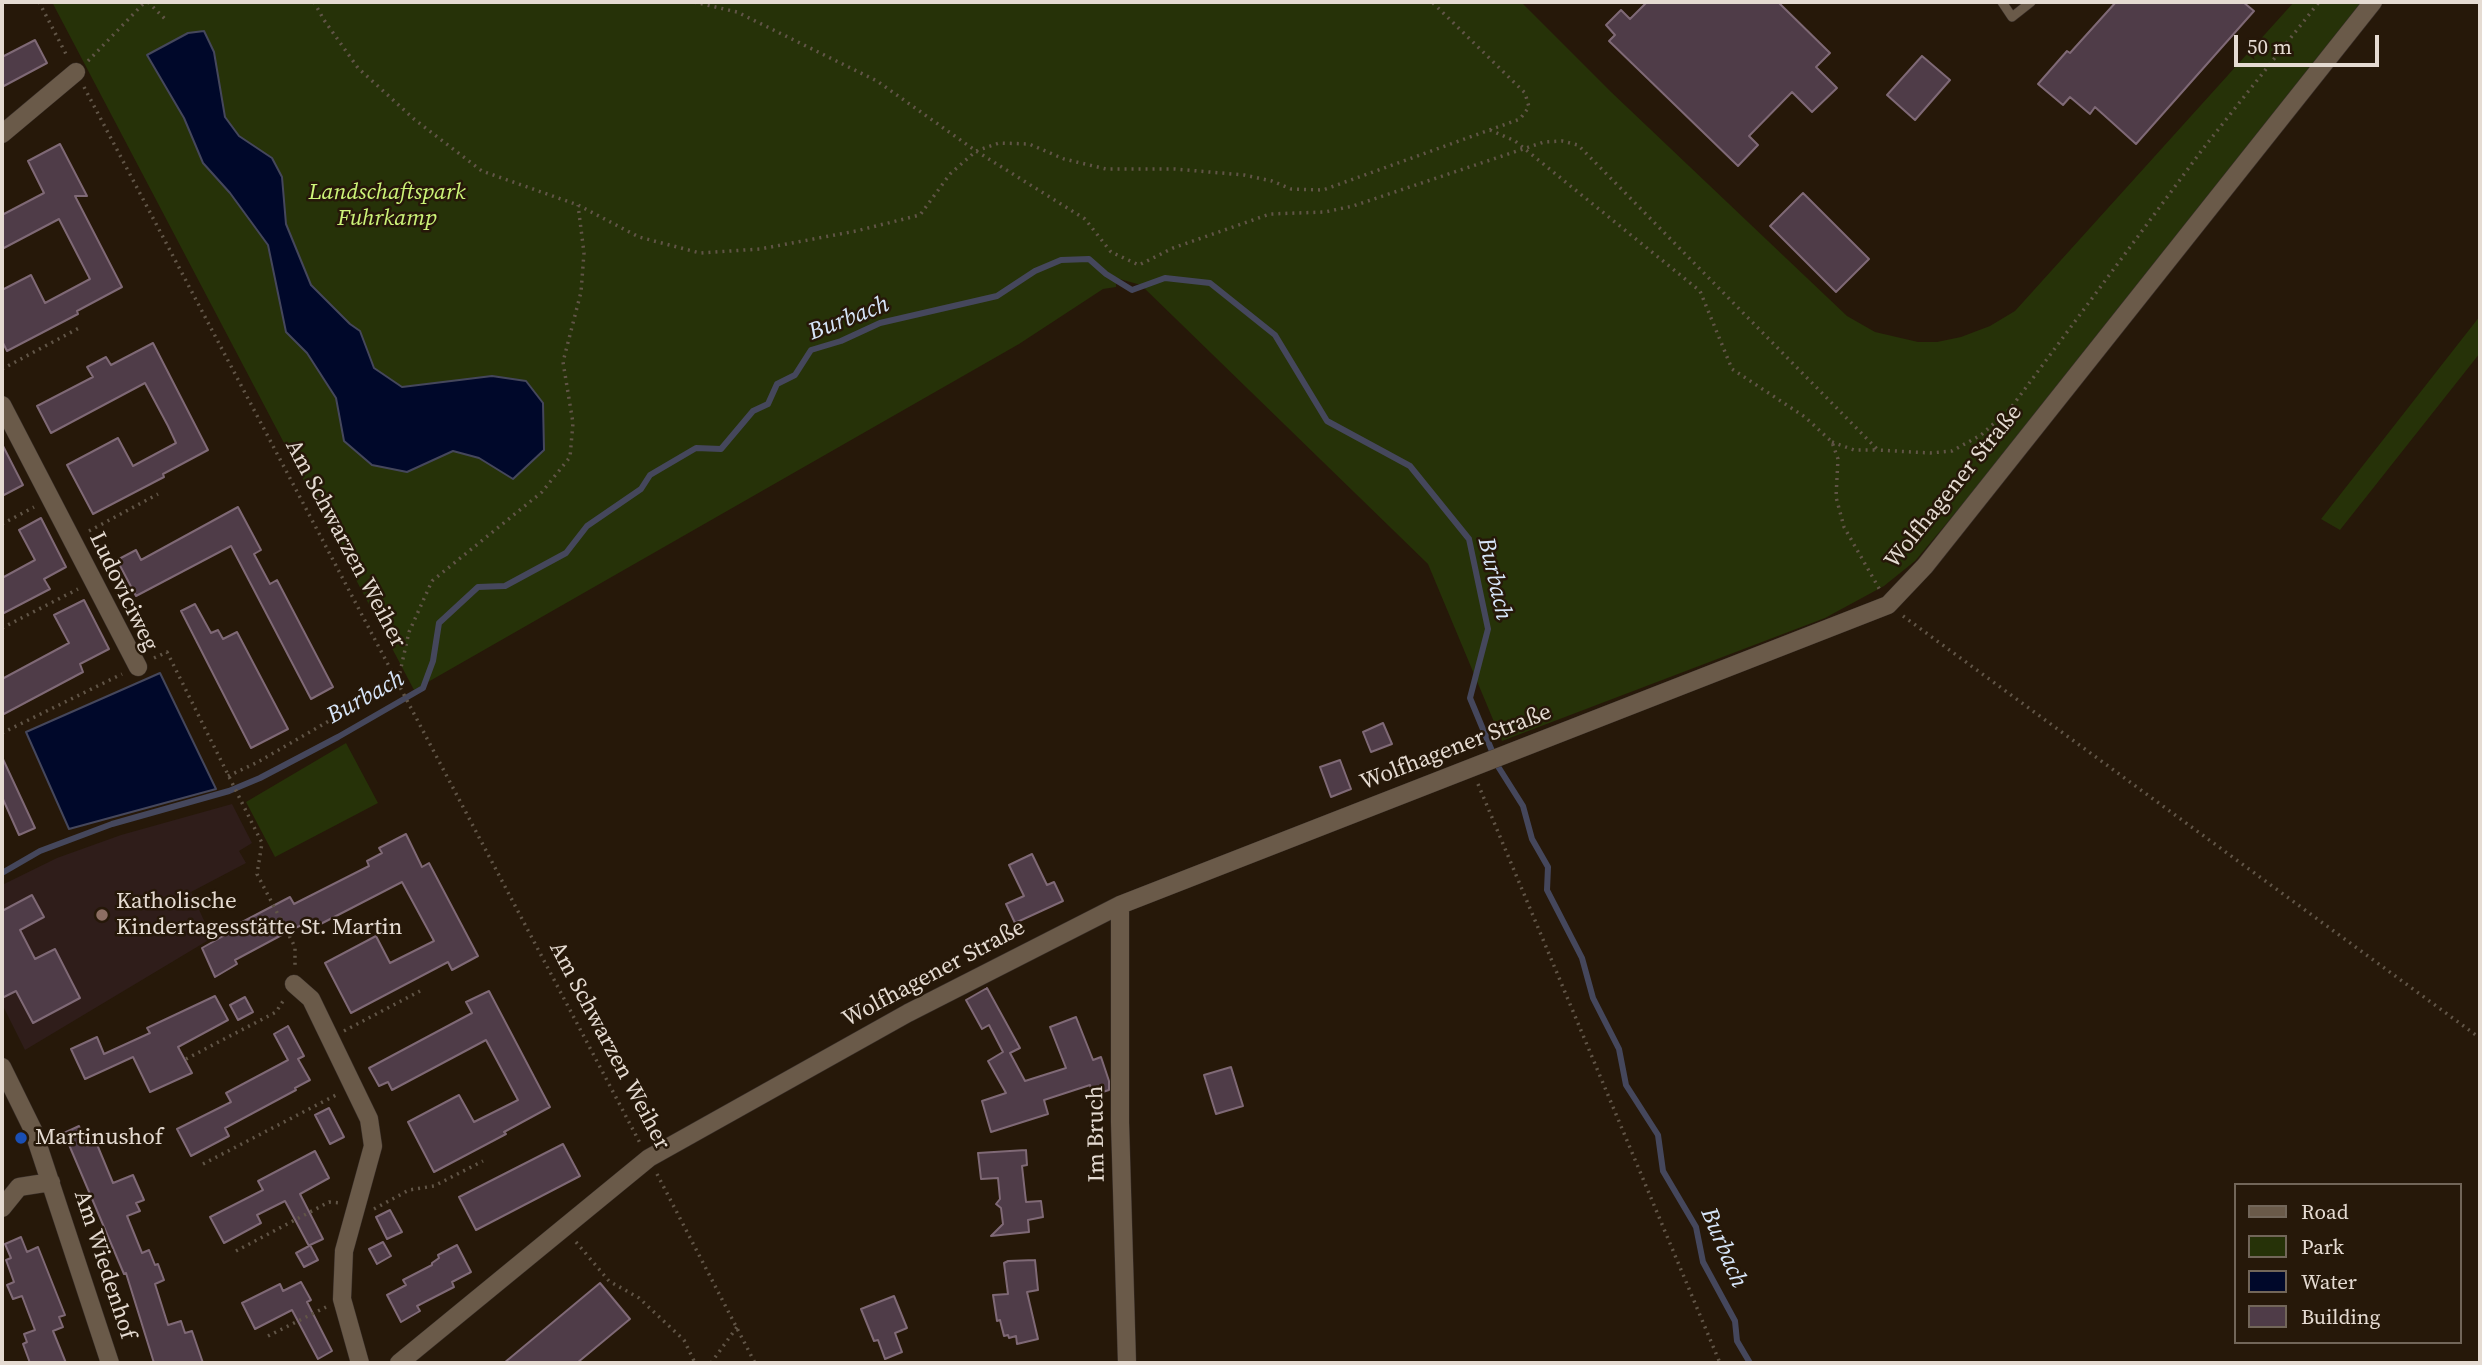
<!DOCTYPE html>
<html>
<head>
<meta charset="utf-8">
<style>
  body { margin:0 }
  #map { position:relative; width:2482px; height:1365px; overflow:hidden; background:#261809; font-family:"Source Serif 4",serif }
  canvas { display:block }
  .frame { position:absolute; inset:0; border:4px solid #e5dbd2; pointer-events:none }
  .legend { position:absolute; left:2234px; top:1183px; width:228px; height:161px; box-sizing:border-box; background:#261809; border:2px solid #726659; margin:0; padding:9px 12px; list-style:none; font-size:21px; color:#e5dbd2 }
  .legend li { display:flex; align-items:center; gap:14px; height:35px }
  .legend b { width:35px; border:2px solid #726659 }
  .scale { position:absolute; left:2234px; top:35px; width:145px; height:32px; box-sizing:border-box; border:4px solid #e5dbd2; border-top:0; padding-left:9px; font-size:21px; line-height:24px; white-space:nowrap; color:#e5dbd2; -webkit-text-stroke:5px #261809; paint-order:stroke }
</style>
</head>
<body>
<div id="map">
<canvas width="2482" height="1365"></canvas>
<div class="frame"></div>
<ul class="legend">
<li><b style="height:9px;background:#6a5a49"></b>Road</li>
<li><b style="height:19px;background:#263208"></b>Park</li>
<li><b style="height:19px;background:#00082a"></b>Water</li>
<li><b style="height:19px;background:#4f3c48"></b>Building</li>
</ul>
<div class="scale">50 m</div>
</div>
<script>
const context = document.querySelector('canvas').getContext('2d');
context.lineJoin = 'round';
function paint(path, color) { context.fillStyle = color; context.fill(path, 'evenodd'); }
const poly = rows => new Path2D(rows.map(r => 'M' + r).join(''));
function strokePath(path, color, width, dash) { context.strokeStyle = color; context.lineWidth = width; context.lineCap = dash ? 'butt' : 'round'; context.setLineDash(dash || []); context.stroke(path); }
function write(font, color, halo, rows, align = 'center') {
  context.font = font + ' "Source Serif 4",serif'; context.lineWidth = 5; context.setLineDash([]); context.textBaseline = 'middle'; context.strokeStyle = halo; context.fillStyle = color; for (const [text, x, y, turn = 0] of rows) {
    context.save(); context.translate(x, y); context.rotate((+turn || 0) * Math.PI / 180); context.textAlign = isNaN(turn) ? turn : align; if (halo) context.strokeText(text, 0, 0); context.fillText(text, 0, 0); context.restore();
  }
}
const education = poly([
  [232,804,252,843,239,851,246,863,191,892,212,938,25,1050,2,1004,2,885,57,858,121,835]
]);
const green = poly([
  [52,2,1521,2,1610,91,1847,316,1875,332,1918,342,1937,342,1961,337,1990,326,2015,311,2294,2,2363,2,1967,499,1915,561,1884,586,1825,618,1502,741,1428,564,1141,285,1116,278,1116,287,1103,289,1019,344,414,690],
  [2480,316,2480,353,2340,530,2321,519],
  [346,743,378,803,275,857,246,802]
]);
const water = poly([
  [204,31,214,52,225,117,239,136,272,158,282,177,286,224,311,285,350,324,360,331,374,368,402,387,492,376,526,381,543,403,544,450,513,479,479,458,453,451,407,472,372,465,344,441,336,398,307,353,286,332,268,245,230,193,203,163,184,118,147,55,188,33,204,31],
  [160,673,216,789,69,829,26,732,160,673]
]);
const stream = poly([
  [1499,768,1523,806,1532,839,1548,867,1547,890,1582,958,1593,998,1619,1049,1626,1085,1658,1135,1663,1171,1696,1227,1703,1262,1735,1321,1737,1341,1750,1363],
  [2,873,40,851,112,824,229,791,260,778,338,737,423,688,433,661,439,623,478,587,505,586,566,553,587,526,641,489,650,475,696,448,721,449,753,411,768,404,777,384,795,375,811,350,841,341,880,323,997,296,1035,271,1061,260,1089,259,1106,274,1132,290,1165,278,1210,283,1275,335,1327,421,1410,466,1469,539,1488,629,1470,698,1492,751]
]);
const building = poly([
  [1647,2,1778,2,1830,53,1816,67,1837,88,1812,112,1792,92,1749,136,1758,145,1738,166,1609,41,1615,35,1606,25,1621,10,1630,19,1647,2],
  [2116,2,2243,2,2254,11,2136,144,2095,107,2090,114,2070,97,2063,105,2038,84,2067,51,2070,53,2116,2],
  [35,40,47,63,2,87,2,57,35,40],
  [1922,56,1950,80,1915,120,1887,95,1922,56],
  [60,144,87,196,75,196,122,287,77,311,78,314,7,351,2,341,2,290,31,275,45,303,90,279,59,219,2,249,2,215,44,193,28,161,60,144],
  [1803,193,1869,259,1836,292,1770,226,1803,193],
  [153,343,208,450,163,474,164,477,93,514,67,465,118,438,133,466,176,443,168,426,145,383,51,433,37,406,93,377,87,367,106,357,111,365,153,343],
  [2,444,23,485,2,496,2,444],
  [238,507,261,550,254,554,270,584,277,580,333,687,311,699,231,546,136,596,117,560,136,550,141,560,238,507],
  [41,518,66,567,44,579,50,589,2,614,2,578,35,560,19,530,41,518],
  [84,600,109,649,80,664,83,672,2,715,2,679,69,643,54,615,84,600],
  [195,604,211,633,218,630,223,639,237,632,288,729,251,748,181,611,195,604],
  [1383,723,1392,744,1371,752,1363,732,1383,723],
  [2,757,35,828,19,835,2,797,2,757],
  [1340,760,1351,789,1331,797,1320,767,1340,760],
  [406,834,422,867,429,863,478,956,452,970,448,962,351,1013,325,963,376,936,390,963,434,941,402,882,307,931,304,924,293,929,235,960,237,964,215,977,202,948,225,935,223,932,290,897,294,904,369,866,367,861,382,853,379,848,406,834],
  [1032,854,1047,885,1054,882,1063,901,1015,923,1006,904,1024,896,1009,865,1032,854],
  [32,895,44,917,20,930,35,959,55,949,80,998,33,1023,16,991,2,998,2,911,32,895],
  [987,988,1020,1048,1010,1053,1025,1081,1066,1068,1050,1027,1076,1017,1093,1060,1101,1057,1109,1081,1109,1090,1093,1095,1090,1085,1044,1100,1048,1114,991,1132,982,1101,1006,1093,988,1061,1003,1052,989,1025,982,1029,966,1000,987,988],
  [489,991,550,1107,504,1132,506,1134,434,1172,408,1122,459,1095,474,1122,518,1100,486,1040,392,1090,388,1082,379,1086,369,1068,472,1013,466,1002,489,991],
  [215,996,228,1020,178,1047,192,1073,150,1092,133,1057,85,1079,71,1049,97,1037,104,1054,150,1033,147,1028,215,996],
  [245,997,253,1012,238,1020,230,1005,245,997],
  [288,1026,304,1056,298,1059,310,1080,295,1088,296,1090,225,1128,229,1136,191,1156,177,1129,231,1102,226,1093,288,1060,274,1034,288,1026],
  [1231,1067,1243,1106,1216,1114,1204,1075,1231,1067],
  [329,1108,344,1137,330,1144,315,1115,329,1108],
  [79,1126,87,1146,96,1142,113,1183,133,1175,144,1200,136,1203,140,1211,127,1216,142,1253,149,1250,155,1265,158,1264,164,1280,155,1284,168,1325,181,1321,185,1333,192,1331,203,1363,154,1363,126,1273,124,1274,64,1133,79,1126],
  [563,1144,580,1176,476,1230,459,1197,563,1144],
  [1026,1150,1027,1165,1022,1166,1026,1202,1041,1201,1043,1217,1028,1220,1029,1232,991,1236,1003,1224,1001,1208,996,1204,1000,1199,998,1178,981,1179,978,1153,1026,1150],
  [315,1151,329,1178,300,1194,323,1239,310,1245,318,1260,304,1267,296,1253,309,1246,285,1201,257,1215,261,1223,224,1243,210,1217,263,1190,258,1181,315,1151],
  [390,1210,402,1232,387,1239,376,1217,390,1210],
  [21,1237,27,1252,38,1247,65,1315,59,1317,63,1327,53,1331,66,1363,30,1363,23,1344,27,1342,24,1334,35,1330,22,1296,13,1299,7,1285,14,1282,6,1260,11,1258,5,1244,21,1237],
  [383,1242,391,1256,377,1264,369,1249,383,1242],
  [457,1245,471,1272,452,1282,454,1287,417,1306,420,1311,401,1322,387,1295,406,1285,403,1280,432,1265,432,1263,439,1258,438,1255,457,1245],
  [1035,1260,1038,1290,1027,1292,1038,1339,1017,1344,1016,1336,1009,1338,1008,1335,1004,1336,1000,1320,997,1321,993,1295,1008,1294,1004,1263,1008,1261,1035,1260],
  [301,1282,311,1300,307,1302,332,1351,318,1359,292,1310,255,1329,242,1303,280,1284,283,1291,301,1282],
  [600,1283,630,1319,577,1363,504,1363,600,1283],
  [894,1296,907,1328,895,1333,902,1352,885,1359,878,1340,874,1341,861,1309,894,1296]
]);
const path = poly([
  [39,2,67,56],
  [148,2,167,21],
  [314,2,324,20,358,68,414,119,482,171,578,205,639,237,700,253,760,249,856,231,920,215,950,174,976,151,999,143,1029,144,1064,159,1106,169,1175,169,1244,175,1272,181,1291,189,1323,190,1520,119,1529,107,1525,93,1432,2],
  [694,2,737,12,877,81,976,151,1085,219,1111,252,1139,265,1173,248,1270,214,1325,212,1353,206,1544,142,1562,141,1578,145,1878,450,1930,453,1952,451,1981,435,2010,409,2202,150,2319,2],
  [88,61,145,2],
  [84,87,640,1143],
  [1490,130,1515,141,1700,291,1732,369,1805,417,1832,442,1838,459,1836,497,1844,527,1880,590],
  [2,369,81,327],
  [1832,442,1854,450,1877,450],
  [2,524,34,507],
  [89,531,158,494],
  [1903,616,2480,1038],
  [2,628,78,589],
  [154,658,167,652,262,843,257,874,295,947,295,968],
  [2,733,122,674],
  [228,776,256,763,398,681,409,632,432,581,542,492,570,457,573,423,563,362,581,292,584,253,578,205],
  [1478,784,1720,1363],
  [344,1031,420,991],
  [186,1059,276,1012,285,998],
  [203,1164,338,1094],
  [657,1174,755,1363],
  [374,1209,409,1190,434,1186,483,1161],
  [576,1242,609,1281,639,1298,684,1340,695,1363],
  [236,1251,329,1202,341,1203],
  [268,1336,326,1307],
  [711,1363,737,1327]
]);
const lane = poly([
  [2002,2,2012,17,2031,2]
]);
const street = poly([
  [2,134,76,72],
  [2,405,138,667],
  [1120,905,1120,1122,1127,1363],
  [294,984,311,999,369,1119,373,1146,344,1251,342,1299,360,1363],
  [2,1067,33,1130,110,1363],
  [2,1208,19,1187,51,1182],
  [399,1363,649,1158,908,1013,1120,905,1888,605,1925,566,2373,2]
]);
const markers = [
  [102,915,7,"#8d6e63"],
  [21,1138,7,"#1a4fb4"]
];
const parkNames = [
  ["Landschaftspark",387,193],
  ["Fuhrkamp",387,219]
];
const streetNames = [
  ["Wolfhagener Straße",1954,487,-51],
  ["Am Schwarzen Weiher",345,544,62],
  ["Ludoviciweg",123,592,64],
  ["Wolfhagener Straße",1456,748,-21],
  ["Wolfhagener Straße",934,974,-28],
  ["Am Schwarzen Weiher",609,1046,62],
  ["Im Bruch",1097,1134,-91],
  ["Am Wiedenhof",104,1265,72]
];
const poiNames = [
  ["Katholische",116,902],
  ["Kindertagesstätte St. Martin",116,928],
  ["Martinushof",35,1138]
];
const waterNames = [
  ["Burbach",849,319,-21],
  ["Burbach",1494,579,77],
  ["Burbach",366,698,-29],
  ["Burbach",1723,1248,67]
];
paint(education, '#2f1d1a');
paint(green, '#263208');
paint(water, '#00082a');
strokePath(water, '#45475c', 2);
strokePath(stream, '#45475c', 6);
paint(building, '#4f3c48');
strokePath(building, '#7f6976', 2);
strokePath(lane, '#392f2a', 10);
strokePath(street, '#392f2a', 19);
strokePath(path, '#615547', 3.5, [2, 5]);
strokePath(lane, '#6a5a49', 9);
strokePath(street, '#6a5a49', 18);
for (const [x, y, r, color] of markers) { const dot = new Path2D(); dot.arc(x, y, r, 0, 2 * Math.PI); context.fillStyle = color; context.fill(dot); strokePath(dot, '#261809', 2.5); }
write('italic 23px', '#cdf479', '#261809', parkNames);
write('23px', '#e5dbd2', '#261809', streetNames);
write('23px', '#e5dbd2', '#261809', poiNames, 'left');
write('italic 24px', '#d7e5f9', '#261809', waterNames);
</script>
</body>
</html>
